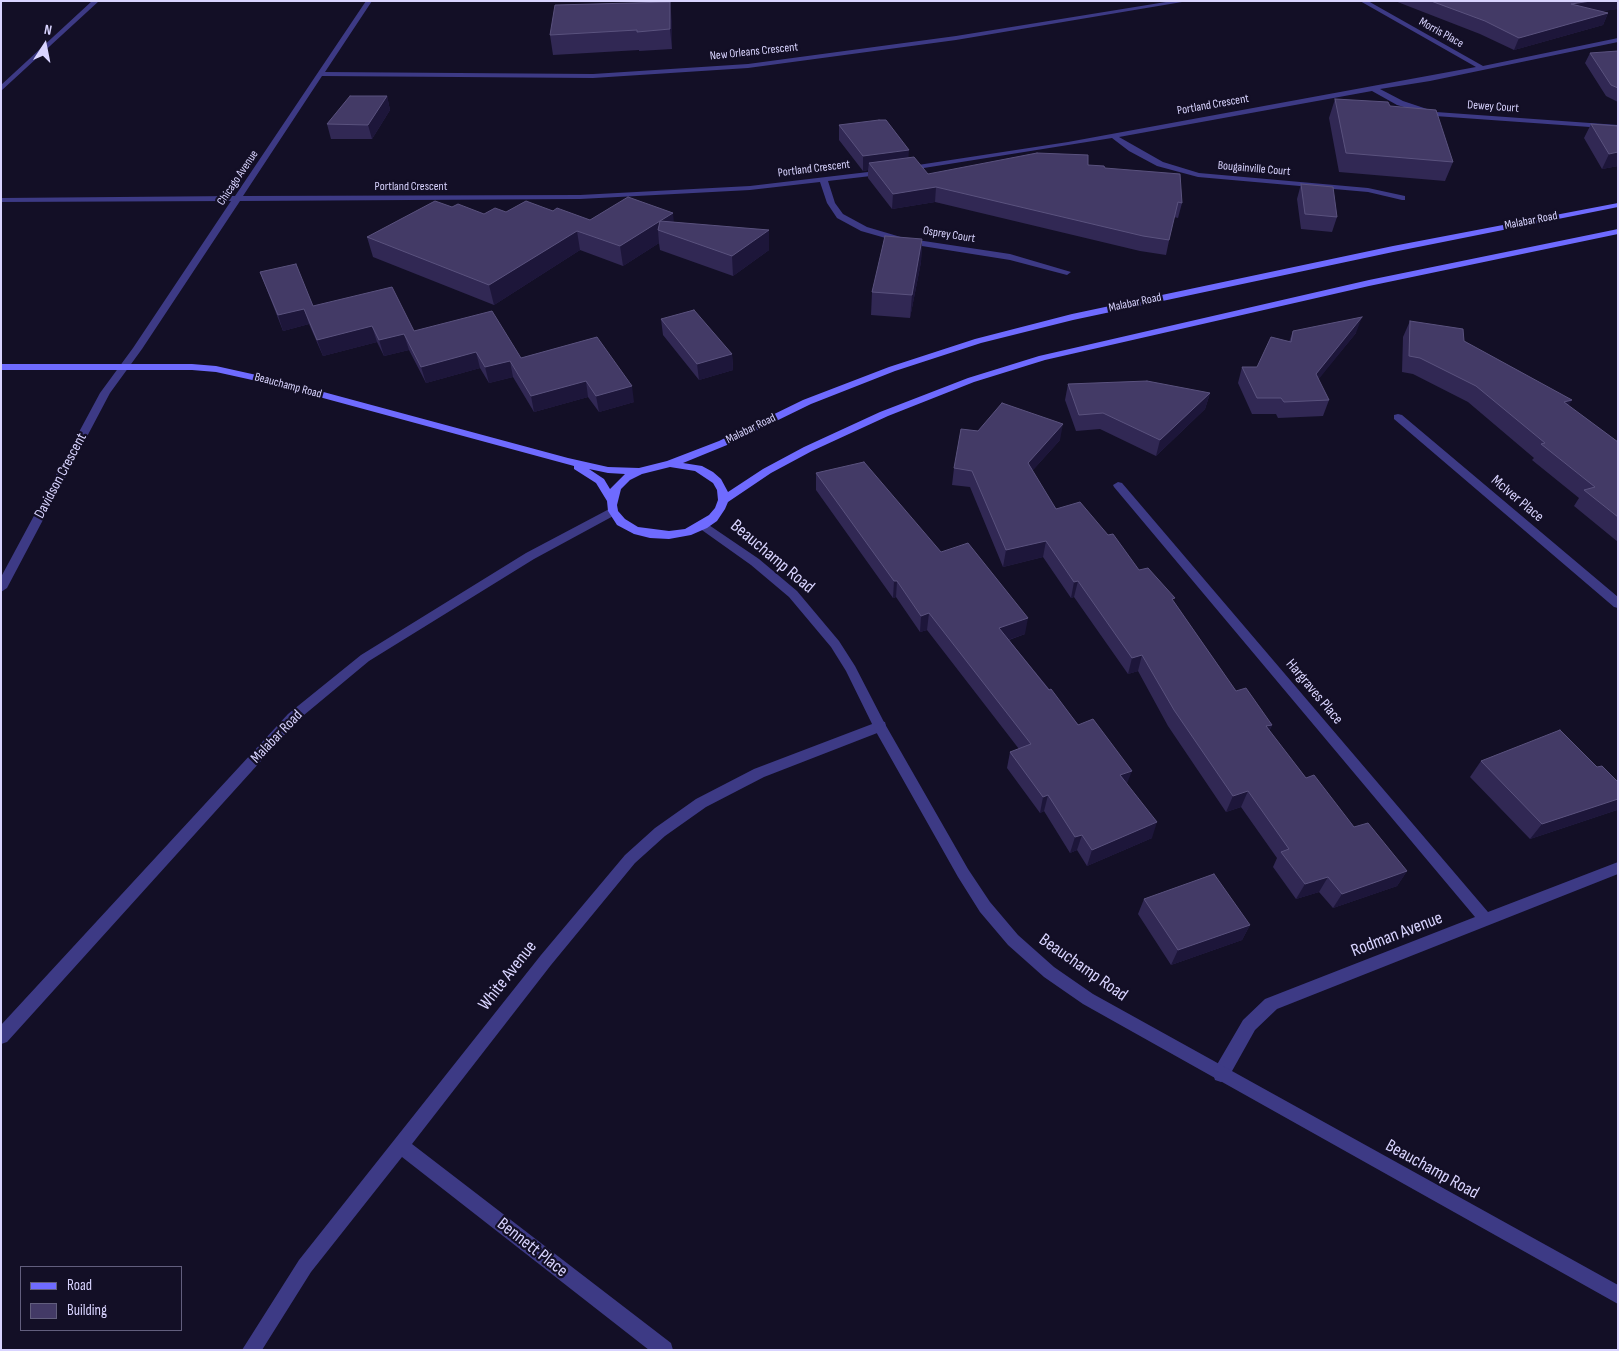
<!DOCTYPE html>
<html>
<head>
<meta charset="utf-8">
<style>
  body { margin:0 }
  #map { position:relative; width:1619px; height:1351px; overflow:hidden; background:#130f26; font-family:"Sofia Sans Condensed",sans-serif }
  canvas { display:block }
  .frame { position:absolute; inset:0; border:2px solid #d9d4ff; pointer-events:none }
  .legend { position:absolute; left:20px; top:1266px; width:162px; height:65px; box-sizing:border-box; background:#130f26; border:1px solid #625e7d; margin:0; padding:6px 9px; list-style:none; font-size:15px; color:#d9d4ff }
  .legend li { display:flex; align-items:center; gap:10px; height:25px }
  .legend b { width:25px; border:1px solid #625e7d }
  .north { position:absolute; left:20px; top:20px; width:50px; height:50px; -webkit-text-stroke:4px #130f26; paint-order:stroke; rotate:11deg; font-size:14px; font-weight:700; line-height:20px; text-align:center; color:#d9d4ff }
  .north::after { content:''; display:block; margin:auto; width:18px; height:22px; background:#d9d4ff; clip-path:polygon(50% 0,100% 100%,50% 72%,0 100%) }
</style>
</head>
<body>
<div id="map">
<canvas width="1619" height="1351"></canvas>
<div class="frame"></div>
<ul class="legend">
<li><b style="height:6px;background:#6f6bff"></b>Road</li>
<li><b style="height:14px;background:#433a66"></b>Building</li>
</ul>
<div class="north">N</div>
</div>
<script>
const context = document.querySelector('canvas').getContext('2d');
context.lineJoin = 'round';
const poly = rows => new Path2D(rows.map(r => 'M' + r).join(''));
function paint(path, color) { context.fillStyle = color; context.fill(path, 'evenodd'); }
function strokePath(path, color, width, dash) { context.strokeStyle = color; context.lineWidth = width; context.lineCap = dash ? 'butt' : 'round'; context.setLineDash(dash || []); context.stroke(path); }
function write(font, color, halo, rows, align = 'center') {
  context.font = font + ' "Sofia Sans Condensed",sans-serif'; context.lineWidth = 4.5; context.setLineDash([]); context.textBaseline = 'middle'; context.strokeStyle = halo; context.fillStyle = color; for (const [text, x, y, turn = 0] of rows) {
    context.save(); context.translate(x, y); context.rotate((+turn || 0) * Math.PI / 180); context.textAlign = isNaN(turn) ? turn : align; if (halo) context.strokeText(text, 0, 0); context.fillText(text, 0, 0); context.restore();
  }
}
const minor = poly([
  [92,1,99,1,1,91,1,85,92,1],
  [366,1,372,1,325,72,593,74,748,64,956,36,1172,1,1188,1,956,40,748,68,593,78,322,76,243,196,580,195,750,186,885,170,888,170,888,174,828,181,835,203,843,214,867,227,904,238,1010,254,1071,272,1067,275,1010,260,903,243,861,231,837,218,827,203,820,182,750,190,580,199,240,201,142,349,110,393,7,588,1,592,1,577,100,393,133,348,231,201,1,202,1,198,235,196,366,1],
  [1360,1,1368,1,1483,66,1618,38,1618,42,1430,81,1380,89,1403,101,1436,112,1618,125,1618,129,1435,116,1397,105,1372,91,1119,137,1163,162,1199,173,1368,188,1405,196,1405,200,1402,200,1368,192,1198,177,1157,166,1129,151,1112,138,905,171,901,169,905,167,1068,142,1476,67,1360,1],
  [1398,414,1402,415,1618,597,1618,608,1614,607,1394,419,1394,415,1398,414],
  [1118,482,1122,483,1488,912,1618,862,1618,874,1277,1009,1255,1030,1227,1080,1221,1082,1215,1080,1213,1074,1215,1068,1243,1020,1265,999,1475,917,1114,487,1113,485,1118,482],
  [613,507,617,508,618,511,617,514,534,559,369,661,298,720,7,1042,1,1044,1,1025,288,714,361,655,526,553,613,507],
  [880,721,885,722,886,726,885,730,764,777,706,807,665,836,635,863,551,965,412,1144,671,1343,673,1350,649,1350,402,1157,311,1272,262,1350,242,1350,299,1260,541,955,625,855,655,828,696,799,754,769,880,721]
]);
const tertiary = poly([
  [703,521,759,559,797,591,839,641,855,666,885,724,968,869,990,902,1018,935,1054,967,1093,994,1618,1285,1618,1304,1083,1004,1044,977,1008,945,980,912,958,877,875,730,846,671,831,647,789,597,751,565,699,528,697,525,699,522,703,521]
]);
const secondary = poly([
  [1618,203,1618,207,1393,252,1073,320,981,343,895,371,811,404,727,445,683,463,702,466,713,472,721,479,728,492,763,469,804,447,880,412,968,378,1039,356,1369,280,1618,229,1618,234,1369,286,1045,360,974,382,888,416,812,451,771,473,728,502,725,509,717,521,707,528,691,535,669,539,650,538,634,534,617,525,608,511,607,501,596,483,574,469,574,466,275,385,216,372,192,370,1,370,1,364,192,364,216,366,279,380,568,458,608,467,639,468,667,461,719,441,803,400,889,367,975,339,1072,314,1393,246,1618,203],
  [670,467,695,471,713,483,717,490,718,500,715,508,709,515,685,529,669,531,638,527,625,519,618,511,617,505,621,489,630,480,642,474,670,467],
  [589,469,608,473,625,474,610,489,604,479,589,469]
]);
const wall = poly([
  [1395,1,1618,1,1618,9,1601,11,1608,13,1603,25,1514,50,1480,34],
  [672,21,672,49,639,51,639,50,553,55,550,35],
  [1618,51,1618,102,1606,96,1585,63,1590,53],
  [387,96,390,110,372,139,331,139,327,124],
  [1335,99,1390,106,1453,162,1445,181,1339,172,1329,118],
  [1591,124,1618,166,1602,169,1584,138],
  [839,125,909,158,928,174,1088,165,1105,168,1182,203,1178,218,1174,217,1166,255,1140,251,935,202,892,209,868,178,868,170,863,171,839,140],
  [1301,184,1337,217,1332,232,1301,229,1297,199],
  [452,207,484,214,506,212,590,220,674,222,769,250,733,276,660,250,659,243,623,266,580,250,494,305,373,257,367,237],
  [922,239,921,262,910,318,871,315,872,292],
  [260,272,313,306,521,358,597,337,634,402,599,412,588,397,534,412,513,377,489,383,480,368,426,383,409,350,384,356,377,342,323,356,309,324,283,331],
  [661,319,732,354,733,370,699,380,663,335],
  [1410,321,1464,341,1569,406,1618,442,1618,542,1574,506,1579,498,1532,460,1534,458,1468,402,1413,374,1402,372,1403,337],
  [1293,331,1356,333,1318,379,1329,400,1323,416,1278,418,1276,414,1252,414,1238,383,1242,367,1257,367,1289,342],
  [1068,384,1210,393,1205,409,1156,456,1100,429,1076,431,1065,400],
  [1060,440,1032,471,1056,509,1108,535,1139,570,1174,602,1236,691,1272,725,1269,731,1306,778,1354,827,1407,871,1397,886,1333,908,1319,892,1296,899,1273,867,1277,858,1241,807,1226,812,1168,726,1138,671,1128,674,1074,597,1071,598,1043,557,1003,567,970,487,952,485,954,468],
  [816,473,941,552,1025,634,1009,640,1127,784,1152,838,1087,866,1077,850,1070,853,1044,811,1040,813,1007,768,1010,752,1019,749,927,630,920,632,896,597,893,598,816,490],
  [1481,761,1597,767,1618,782,1618,809,1617,810,1530,839,1470,777],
  [1144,899,1250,925,1242,940,1171,965,1138,914]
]);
const shadedWall = poly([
  [1591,1,1618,1,1618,9,1566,16,1571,4],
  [670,2,672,21,672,49,670,29],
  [1608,13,1603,25,1514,50,1519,38],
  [387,96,390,110,372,139,368,125],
  [909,150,908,165,869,163,868,170,863,171,863,156],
  [1618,152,1618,166,1602,169,1609,154],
  [936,187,935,202,892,209,893,194],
  [673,213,675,233,660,221],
  [660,221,658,230,659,243,623,266,620,246],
  [769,230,769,250,733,276,732,256],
  [577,231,580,250,494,305,489,285],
  [922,239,921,262,910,318,912,295],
  [304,309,309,324,283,331,278,315],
  [1362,317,1356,333,1310,390,1316,374],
  [372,326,377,342,323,356,317,340],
  [404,334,409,350,384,356,379,340],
  [476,352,480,368,426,383,421,367],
  [732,354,733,370,699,380,697,364],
  [510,361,513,377,489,383,485,367],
  [586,381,588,397,534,412,531,396],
  [632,386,634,402,599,412,596,396],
  [1210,393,1205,409,1156,456,1160,440],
  [1572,400,1563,416,1564,402],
  [1063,424,1060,440,1025,479,1028,463],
  [1046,541,1043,557,1003,567,1006,550],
  [894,581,897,581,896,597,893,598],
  [1078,581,1074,597,1071,598,1074,582],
  [929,613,927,630,920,632,921,616],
  [1028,618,1025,634,996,644,999,628],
  [1142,655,1138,671,1128,674,1132,658],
  [1272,725,1265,740,1266,726],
  [1132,771,1126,786,1120,775],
  [1248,791,1241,807,1226,812,1233,796],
  [1048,795,1044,811,1040,813,1043,797],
  [1618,799,1618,809,1617,810,1530,839,1542,824],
  [1157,822,1152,838,1087,866,1092,850],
  [1082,835,1077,850,1070,853,1075,837],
  [1407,871,1397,886,1333,908,1342,894],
  [1328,877,1319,892,1296,899,1305,884],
  [1250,925,1242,940,1171,965,1178,950]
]);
const building = poly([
  [1431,1,1591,1,1571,4,1608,13,1519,38,1485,21,1431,1],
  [670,2,670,29,637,32,637,30,550,35,555,5,670,2],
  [1618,51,1618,88,1611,85,1590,53,1618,51],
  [350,96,387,96,368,125,327,124,350,96],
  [1335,99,1388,102,1390,106,1436,110,1453,162,1346,153,1335,99],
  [879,120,886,120,909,150,863,156,839,125,879,120],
  [1591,124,1618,126,1618,152,1609,154,1591,124],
  [1037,153,1088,155,1088,165,1104,166,1105,168,1180,174,1182,203,1178,202,1169,240,1143,236,936,187,893,194,869,163,914,157,928,174,1037,153],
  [1301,184,1333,187,1337,217,1305,214,1301,184],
  [628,197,673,213,660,221,769,230,732,256,658,230,660,221,620,246,577,231,489,285,367,237,435,201,452,207,458,204,484,214,495,208,506,212,526,201,553,211,557,208,590,220,628,197],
  [885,236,922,239,912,295,872,292,885,236],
  [296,264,313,306,392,287,414,331,492,311,521,358,597,337,632,386,596,396,586,381,531,396,510,361,485,367,476,352,421,367,404,334,379,340,372,326,317,340,304,309,278,315,260,272,296,264],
  [694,310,732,354,697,364,661,319,694,310],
  [1362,317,1316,374,1329,400,1284,402,1281,398,1257,398,1242,367,1257,367,1271,337,1291,342,1293,331,1362,317],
  [1410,321,1463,329,1464,341,1572,400,1564,402,1618,442,1618,517,1584,490,1595,487,1541,444,1545,443,1476,386,1420,358,1409,356,1410,321],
  [1147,381,1210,393,1160,440,1103,413,1079,415,1068,384,1147,381],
  [1002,403,1063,424,1028,463,1056,509,1080,502,1108,535,1113,534,1139,570,1148,568,1175,598,1172,599,1236,691,1246,688,1272,725,1266,726,1306,778,1314,775,1354,827,1368,823,1407,871,1342,894,1328,877,1305,884,1281,852,1289,849,1248,791,1233,796,1174,710,1142,655,1132,658,1078,581,1074,582,1046,541,1006,550,972,471,954,468,961,429,978,431,1002,403],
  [864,462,941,552,968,543,1028,618,999,628,1049,690,1051,689,1078,725,1093,719,1132,771,1120,775,1157,822,1092,850,1082,835,1075,837,1048,795,1043,797,1010,752,1031,744,929,613,921,616,897,581,894,581,816,473,864,462],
  [1560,730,1597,767,1602,766,1618,782,1618,799,1542,824,1481,761,1560,730],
  [1214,874,1250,925,1178,950,1144,899,1214,874]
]);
const farStreetnames = [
  ["Morris Place",1441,33,29],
  ["New Orleans Crescent",754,52,-6],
  ["Portland Crescent",1213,105,-10],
  ["Dewey Court",1493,107,4],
  ["Portland Crescent",814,169,-7],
  ["Bougainville Court",1254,169,5],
  ["Chicago Avenue",238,178,-56],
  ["Portland Crescent",411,187],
  ["Malabar Road",1531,221,-11],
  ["Osprey Court",949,235,9],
  ["Malabar Road",1135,303,-12],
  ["Beauchamp Road",288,386,15],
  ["Malabar Road",751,429,-26]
];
const streetNames = [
  ["Davidson Crescent",61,476,-62],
  ["McIver Place",1517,499,40],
  ["Hargraves Place",1314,692,50],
  ["Malabar Road",277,737,-46]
];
const nearStreetnames = [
  ["Beauchamp Road",772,557,40],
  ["Rodman Avenue",1397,935,-21],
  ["Beauchamp Road",1083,968,35],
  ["White Avenue",508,976,-52],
  ["Beauchamp Road",1432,1170,29],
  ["Bennett Place",532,1248,38]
];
paint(minor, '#3d3a85');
paint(tertiary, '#3d3a85');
paint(secondary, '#6f6bff');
paint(wall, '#312854');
paint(shadedWall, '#1d163a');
paint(building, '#433a66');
strokePath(building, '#5a527e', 1);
write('12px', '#d9d4ff', '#130f26', farStreetnames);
write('15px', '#d9d4ff', '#130f26', streetNames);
write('18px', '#d9d4ff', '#130f26', nearStreetnames);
</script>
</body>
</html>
